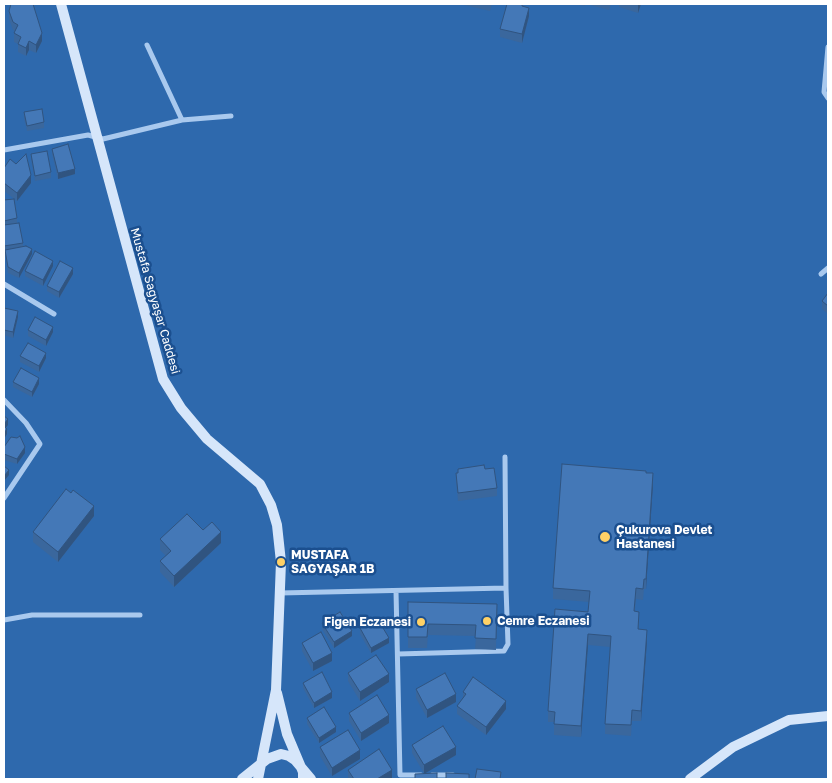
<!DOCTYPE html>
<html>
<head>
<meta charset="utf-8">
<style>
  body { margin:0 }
  #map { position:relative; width:832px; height:783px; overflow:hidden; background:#1b4f8f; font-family:"Golos Text",sans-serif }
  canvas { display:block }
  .frame { position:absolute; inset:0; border:5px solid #fff; pointer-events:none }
</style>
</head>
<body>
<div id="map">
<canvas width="832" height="783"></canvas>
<div class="frame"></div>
</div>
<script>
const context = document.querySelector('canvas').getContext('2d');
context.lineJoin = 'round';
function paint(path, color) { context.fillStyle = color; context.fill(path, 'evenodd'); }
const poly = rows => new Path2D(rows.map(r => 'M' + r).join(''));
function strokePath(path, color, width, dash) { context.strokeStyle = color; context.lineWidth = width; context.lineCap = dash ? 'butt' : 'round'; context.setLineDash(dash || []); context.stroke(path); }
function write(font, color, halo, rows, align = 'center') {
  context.font = font + ' "Golos Text",sans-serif'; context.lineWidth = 5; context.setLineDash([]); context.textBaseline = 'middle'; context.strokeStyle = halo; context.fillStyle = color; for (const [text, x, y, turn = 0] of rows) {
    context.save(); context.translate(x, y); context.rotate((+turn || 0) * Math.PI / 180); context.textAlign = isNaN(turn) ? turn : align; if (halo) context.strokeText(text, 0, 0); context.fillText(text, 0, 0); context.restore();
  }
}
const green = poly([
  [4,4,828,4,828,779,4,779]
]);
const street = poly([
  [147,45,182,120],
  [828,47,824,92,828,98],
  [4,150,88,135,103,139,182,120,231,116],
  [821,274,828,268],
  [4,284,54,314],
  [4,400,26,423,40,444,4,498],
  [396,591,400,775,421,775],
  [280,593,506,588,505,457],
  [4,620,32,615,140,615],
  [398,654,504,651,508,644,506,588],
  [432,775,453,775]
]);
const secondary = poly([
  [61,4,163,379,181,408,207,439,260,484,271,505,277,525,281,562,276,690,258,779],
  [277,693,287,734,303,772,303,779],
  [242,779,267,759,281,754,289,756,295,760,311,779],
  [690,779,733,747,789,720,828,716]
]);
const wall = poly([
  [464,4,492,4,490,11,464,5],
  [523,4,523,6,529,16,522,43,500,37,500,29],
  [574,4,585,4,585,6],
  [590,4,611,4,609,10,590,5],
  [619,4,641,4,638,13,619,7],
  [9,11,42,41,36,53,29,50,26,56,18,52,18,44,14,42,14,33,15,31,13,30,9,19],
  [24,112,44,122,44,128,27,131,24,118],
  [52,149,75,174,58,179,52,154],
  [31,154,51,172,51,178,35,181,31,159],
  [4,168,31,183,17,201,4,191],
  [4,200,17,218,17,223,23,243,23,247,32,254,19,278,8,273,5,251,4,251],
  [53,266,43,286,25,276,25,271],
  [73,274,59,298,47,291,47,286],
  [828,293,828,314,822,309,822,301],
  [4,308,18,317,13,338,4,335],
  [28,330,53,332,46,346,28,336],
  [20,356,46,358,39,372,20,362],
  [13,382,39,384,32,397,13,387],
  [4,447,25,453,17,464,4,460],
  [458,469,485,469,497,488,497,496,458,501,456,481,456,473,458,473],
  [646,473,653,484,646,589,644,589,643,600,636,599,635,611,639,622,639,629,647,641,641,721,632,721,631,736,605,734,605,724,610,647,588,645,581,737,554,735,554,722,548,722,548,711,588,612,589,602,553,599,553,588],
  [71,493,94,516,58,562,33,542,33,532],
  [203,530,221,543,174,587,160,572,160,561,166,556,160,550,160,539],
  [408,602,497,604,496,650,475,649,476,636,428,635,427,648,408,648],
  [322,623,352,636,334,648,322,629],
  [360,628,389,643,371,653,360,634],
  [302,643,332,661,313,671,302,651],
  [348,673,389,682,360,701,348,681],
  [303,683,332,698,314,708,303,688],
  [416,689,456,702,427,718,416,698],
  [463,692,506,709,486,735,457,714,457,706,463,698],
  [349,713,389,723,361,741,349,721],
  [307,718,336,732,319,743,307,724],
  [412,745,456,755,424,773,412,753],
  [320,747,360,759,332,776,320,756],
  [348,770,392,778,390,779,349,779,348,778]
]);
const shadedWall = poly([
  [638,4,641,4,638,13],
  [529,8,529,16,522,43,522,34],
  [42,33,42,41,36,53,36,45],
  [29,41,29,50,26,56,26,48],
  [75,169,75,174,58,179,58,173],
  [31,175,31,183,17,201,17,193],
  [32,249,32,254,19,278,19,273],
  [53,261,53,266,43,286,43,280],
  [73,268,73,274,59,298,59,292],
  [18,311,18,317,13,338,13,332],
  [53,327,53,332,46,346,46,340],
  [46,353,46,358,39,372,39,366],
  [39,378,39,384,32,397,32,392],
  [8,419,8,425,4,430,4,424],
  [7,429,7,434,4,439,4,433],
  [25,447,25,453,17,464,17,459],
  [9,470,9,475,4,481,4,476],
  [653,473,653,484,646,589,646,579],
  [94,506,94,516,58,562,58,552],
  [221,532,221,543,174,587,174,576],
  [647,630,647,641,641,721,641,711],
  [352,631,352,636,334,648,334,642],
  [588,634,588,645,581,737,581,726],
  [389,638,389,643,371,653,371,648],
  [332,653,332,661,313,671,313,663],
  [389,674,389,682,360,701,360,692],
  [332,692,332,698,314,708,314,703],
  [456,694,456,702,427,718,427,710],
  [506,701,506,709,486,735,486,727],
  [389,715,389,723,361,741,361,733],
  [336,727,336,732,319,743,319,738],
  [456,747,456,755,424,774,424,765],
  [360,750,360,759,332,776,332,768],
  [392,770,392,778,390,779,377,779]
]);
const building = poly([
  [11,4,33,4,42,33,36,45,29,41,26,48,18,44,21,37,14,33,18,25,13,22,9,11,11,4],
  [507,4,522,4,522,6,529,8,522,34,500,29,507,4],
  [42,109,44,122,27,126,24,112,42,109],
  [68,144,75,169,58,173,52,149,68,144],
  [47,151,51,172,35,176,31,154,47,151],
  [26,154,31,175,17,193,4,183,4,168,10,159,16,164,26,154],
  [14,199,17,218,4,221,4,200,14,199],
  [19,223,23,243,4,246,4,225,19,223],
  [26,246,32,249,19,273,8,267,5,250,26,246],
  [35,251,53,261,43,280,25,271,35,251],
  [60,261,73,268,59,292,47,286,60,261],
  [828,293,828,306,822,301,828,293],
  [4,308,18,311,13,332,4,330,4,308],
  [35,317,53,327,46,340,28,330,35,317],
  [28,343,46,353,39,366,20,356,28,343],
  [21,368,39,378,32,392,13,382,21,368],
  [4,416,8,419,4,424,4,416],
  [4,426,7,429,4,433,4,426],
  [20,436,25,447,17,459,4,454,4,447,11,437,17,438,20,436],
  [562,464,646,471,646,473,653,473,646,579,644,579,643,589,636,588,634,611,639,612,638,629,647,630,641,711,632,710,631,725,605,724,611,636,588,634,581,726,554,724,555,712,548,711,555,609,588,612,590,591,553,588,562,464],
  [484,465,485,469,494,468,497,488,458,493,456,473,458,473,458,469,484,465],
  [4,466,9,470,4,476,4,466],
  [66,489,71,493,73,490,94,506,58,552,33,532,66,489],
  [187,514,203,530,212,522,221,532,174,576,160,561,171,551,160,539,187,514],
  [408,602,497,604,496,639,475,638,476,625,428,624,427,637,408,637,408,602],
  [340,612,352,631,334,642,322,623,340,612],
  [377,618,389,638,371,648,360,628,377,618],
  [321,632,332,653,313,663,302,643,321,632],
  [376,655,389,674,360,692,348,673,376,655],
  [322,672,332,692,314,703,303,683,322,672],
  [445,673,456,694,427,710,416,689,445,673],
  [473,677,506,701,486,727,457,706,466,694,463,692,473,677],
  [377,695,389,715,361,733,349,713,377,695],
  [324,707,336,727,319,738,307,718,324,707],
  [443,726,456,747,424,765,412,745,443,726],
  [348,730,360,750,332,768,320,747,348,730],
  [379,749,392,770,377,779,354,779,348,770,379,749],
  [477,769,501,772,500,779,475,779,477,769],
  [437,773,437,779,415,779,415,774,437,773],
  [446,773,469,774,469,779,446,779,446,773]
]);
const markers = [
  [605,537,6,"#ffd166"],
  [281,562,5,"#ffd166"],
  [487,621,5,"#ffd166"],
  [421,622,5,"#ffd166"]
];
const streetNames = [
  ["Mustafa Sağyaşar Caddesi",155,301,74]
];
const poiNames = [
  ["Çukurova Devlet",616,530],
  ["Hastanesi",616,544],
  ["MUSTAFA",291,555],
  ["SAĞYAŞAR 1B",291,569],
  ["Cemre Eczanesi",497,621],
  ["Figen Eczanesi",411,622,"right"]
];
paint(green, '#2e69ad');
strokePath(street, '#a9c9ee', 5);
strokePath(secondary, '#d6e6fa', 10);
paint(wall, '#3a679d');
paint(shadedWall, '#305480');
paint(building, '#4478b7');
strokePath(building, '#305480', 1);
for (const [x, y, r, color] of markers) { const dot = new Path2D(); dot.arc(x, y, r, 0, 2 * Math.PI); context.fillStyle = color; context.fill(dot); strokePath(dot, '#1b4f8f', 2); }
write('12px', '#fff', '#1b4f8f', streetNames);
write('bold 12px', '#fff', '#1b4f8f', poiNames, 'left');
</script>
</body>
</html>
